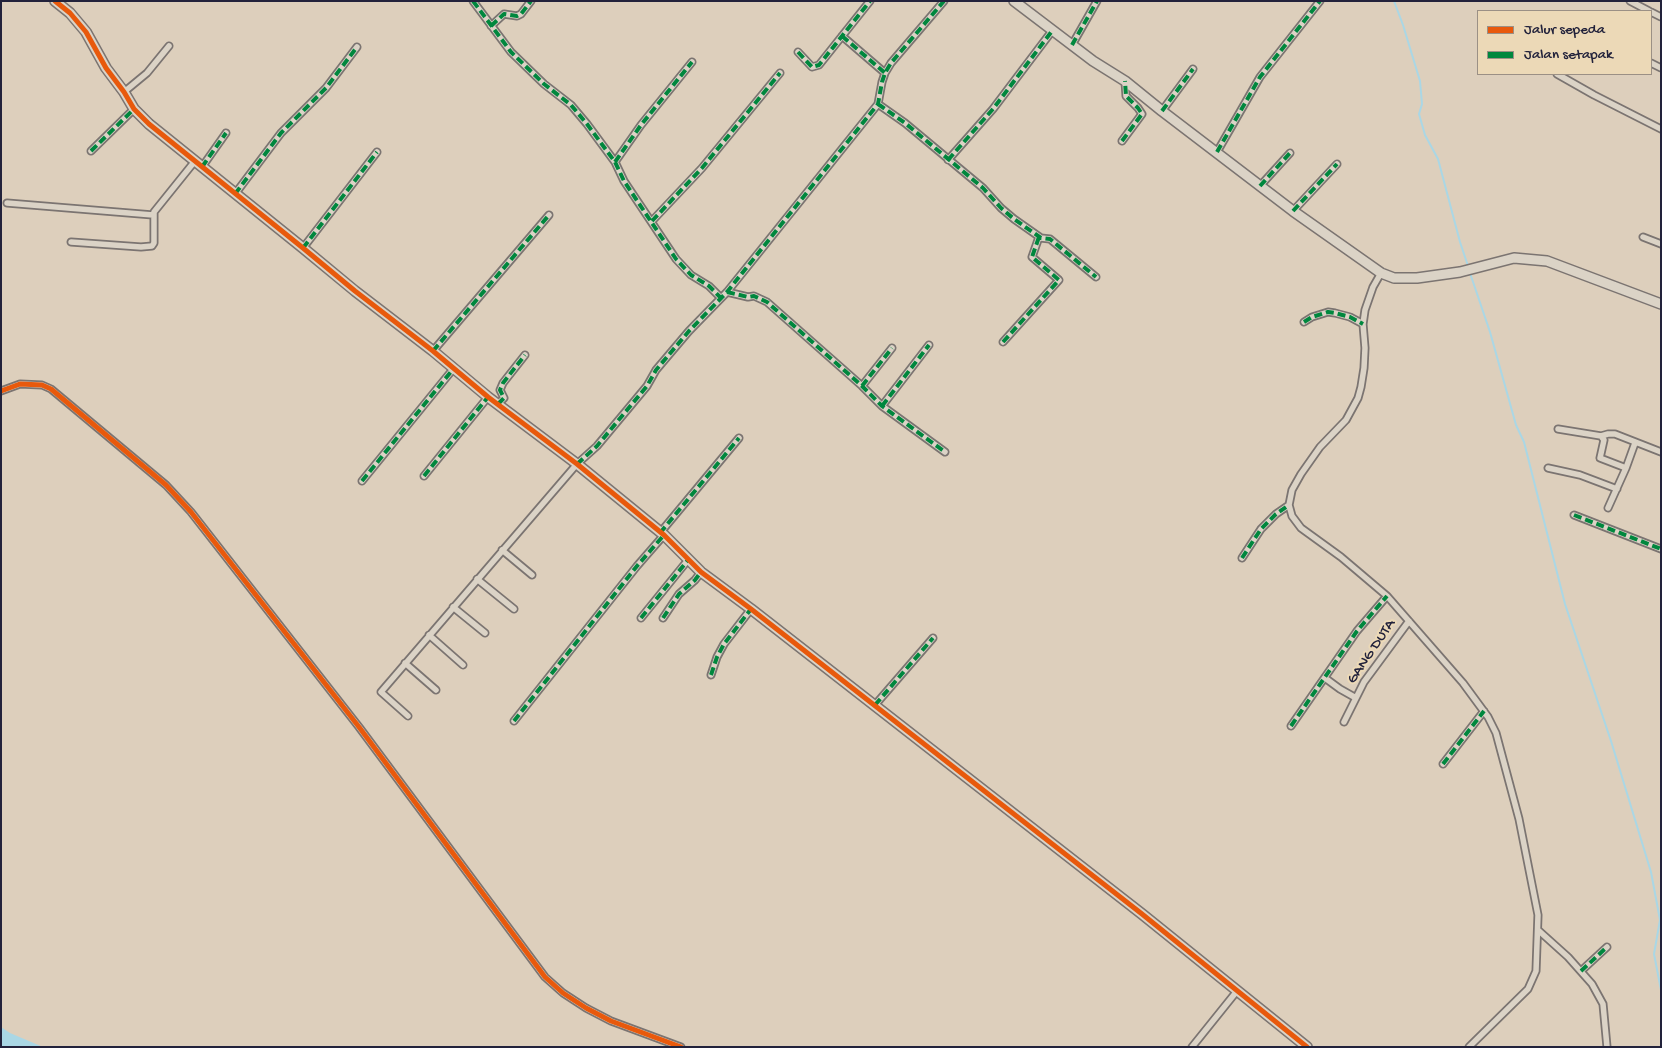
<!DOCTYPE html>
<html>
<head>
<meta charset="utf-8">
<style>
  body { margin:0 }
  #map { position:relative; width:1662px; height:1048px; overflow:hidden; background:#ddcfbc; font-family:"Gochi Hand",sans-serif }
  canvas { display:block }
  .frame { position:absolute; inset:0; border:2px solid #22223b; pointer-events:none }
  .legend { position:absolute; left:1477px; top:10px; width:175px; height:65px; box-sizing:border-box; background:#ecd9b7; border:1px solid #9b9085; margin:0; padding:6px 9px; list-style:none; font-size:15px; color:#22223b }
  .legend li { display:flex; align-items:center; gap:10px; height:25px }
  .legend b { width:25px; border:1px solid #9b9085 }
</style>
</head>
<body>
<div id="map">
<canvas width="1662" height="1048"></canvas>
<div class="frame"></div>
<ul class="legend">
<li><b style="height:6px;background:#e8590c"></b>Jalur sepeda</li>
<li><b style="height:6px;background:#00873e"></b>Jalan setapak</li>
</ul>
</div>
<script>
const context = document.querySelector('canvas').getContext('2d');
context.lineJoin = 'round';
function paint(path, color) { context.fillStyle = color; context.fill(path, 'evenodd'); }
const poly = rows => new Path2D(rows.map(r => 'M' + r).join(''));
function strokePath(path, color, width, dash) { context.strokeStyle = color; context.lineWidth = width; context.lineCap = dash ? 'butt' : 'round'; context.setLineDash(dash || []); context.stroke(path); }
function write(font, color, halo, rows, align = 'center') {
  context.font = font + ' "Gochi Hand",sans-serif'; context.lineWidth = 4; context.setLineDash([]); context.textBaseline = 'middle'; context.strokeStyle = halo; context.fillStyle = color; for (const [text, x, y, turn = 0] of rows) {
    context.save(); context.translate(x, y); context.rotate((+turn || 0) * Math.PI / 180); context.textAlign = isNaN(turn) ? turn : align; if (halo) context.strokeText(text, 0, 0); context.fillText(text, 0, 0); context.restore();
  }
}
const water = poly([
  [1,1027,10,1033,43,1047,1,1047]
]);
const stream = poly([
  [1394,1,1403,25,1420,81,1422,104,1419,114,1425,135,1438,159,1460,242,1468,266],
  [1470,273,1490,332,1516,425,1524,442,1565,604,1611,741,1651,872,1660,920,1654,954,1661,990]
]);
const street = poly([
  [473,1,511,52,544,84,571,105,587,124,615,162,624,181,676,259,691,275,709,286,721,298],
  [1630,1,1649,11],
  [1651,12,1661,17],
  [491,26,504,14,517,16,521,14,531,1],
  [842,36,885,73],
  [1072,45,1097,1],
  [798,52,812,67,819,65,870,1],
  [1651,63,1661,68],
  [1557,74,1594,95,1661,129],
  [124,92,147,73,169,46],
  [878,104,905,123,983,188,1001,208,1014,219,1041,238,1050,239,1096,277],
  [1162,111,1193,69],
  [1122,141,1142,114,1138,108,1126,96,1125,81],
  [91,151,134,109],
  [1217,152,1260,77,1320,1],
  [948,160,993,109,1052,31],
  [615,162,641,125,692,62],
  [202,167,226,133],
  [1260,186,1290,153],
  [235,194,281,133,326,88,357,47],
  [7,203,153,215],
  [1293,211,1337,164],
  [652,221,702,168,780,73],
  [1643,237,1661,244],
  [71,242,141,247,152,246,154,243,154,212,195,161],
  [303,248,377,152],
  [1381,273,1373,287,1365,310,1363,324,1365,348,1364,368,1361,387,1358,398,1346,420,1320,447,1301,474,1292,490,1289,505,1292,516,1301,528,1341,557,1387,596,1463,683,1488,717,1496,733,1519,819,1538,915,1536,971,1528,989,1469,1047],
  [727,292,748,297,754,296,767,302,862,386,882,406,945,452],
  [1304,322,1312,317,1328,312,1335,313,1350,317,1363,324],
  [1003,342,1059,280,1032,257,1039,237],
  [433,351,549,215],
  [862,386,892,348],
  [1,391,20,384,42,385,51,389,166,485,191,512,359,727,545,977,563,993,586,1008,611,1021,681,1047],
  [498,404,504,398,500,390,503,383,525,355],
  [882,406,929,345],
  [1558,429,1601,436,1604,440,1600,458,1626,468],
  [1601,436,1608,434,1615,434,1661,452],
  [1548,468,1580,475,1617,489],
  [424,476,488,397],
  [362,481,454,368],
  [1608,508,1626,468,1635,443],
  [1574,515,1661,549],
  [660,533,739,438],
  [502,550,532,575],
  [1242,558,1261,529,1276,514,1289,505],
  [477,579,514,609],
  [453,607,485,633],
  [641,618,688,560],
  [663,618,679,594,695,580,701,572],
  [429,635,463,665],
  [405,663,436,690],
  [711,675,717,657,724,644,751,609],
  [1325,678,1340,689,1356,698,1344,722],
  [1356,698,1364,682,1409,621],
  [875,705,933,638],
  [408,716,381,692,577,464,597,446,647,386,656,370,689,331,727,292,756,256,878,104,882,82,885,73,891,63,944,1],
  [514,721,637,566,664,535],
  [1291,726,1357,631,1387,596],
  [1443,764,1484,711],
  [1538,930,1568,957,1592,984,1603,1004,1607,1047],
  [1581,971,1607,947],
  [1192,1047,1237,991]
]);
const secondary = poly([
  [55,1,70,13,86,32,106,68,124,92,134,109,149,124,303,248,355,291,433,351,488,397,577,464,664,535,701,572,751,609,1142,914,1307,1047],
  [1014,1,1093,61,1125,81,1162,111,1293,211,1381,273,1394,278,1417,278,1460,272,1514,258,1547,261,1661,304]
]);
const quiet = poly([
  [473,1,511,52,544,84,571,105,587,124,615,162,624,181,676,259,691,275,709,286,721,298],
  [491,26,504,14,517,16,521,14,531,1],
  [842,36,885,73],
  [1072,45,1097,1],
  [798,52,812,67,819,65,870,1],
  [878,104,905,123,983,188,1001,208,1014,219,1041,238,1050,239,1096,277],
  [1162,111,1193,69],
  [1122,141,1142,114,1138,108,1126,96,1125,81],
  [91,151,134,109],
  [1217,152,1260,77,1320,1],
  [948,160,993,109,1052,31],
  [615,162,641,125,692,62],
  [202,167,226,133],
  [1260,186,1290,153],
  [235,194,281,133,326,88,357,47],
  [1293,211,1337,164],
  [652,221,702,168,780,73],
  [303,248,377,152],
  [727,292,748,297,754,296,767,302,862,386,882,406,945,452],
  [1304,322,1312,317,1328,312,1335,313,1350,317,1363,324],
  [1003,342,1059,280,1032,257,1039,237],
  [433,351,549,215],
  [862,386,892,348],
  [498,404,504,398,500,390,503,383,525,355],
  [882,406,929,345],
  [577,464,597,446,647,386,656,370,689,331,727,292,878,104,882,82,885,73,891,63,944,1],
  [424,476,488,397],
  [362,481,454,368],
  [1574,515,1661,549],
  [660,533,739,438],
  [1242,558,1261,529,1276,514,1289,505],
  [641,618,688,560],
  [663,618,679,594,695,580,701,572],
  [711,675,717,657,724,644,751,609],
  [875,705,933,638],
  [514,721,637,566,664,535],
  [1291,726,1357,631,1387,596],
  [1443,764,1484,711],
  [1581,971,1607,947]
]);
const cycleway = poly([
  [55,1,70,13,86,32,106,68,124,92,134,109,149,124,303,248,355,291,433,351,488,397,577,464,664,535,701,572,751,609,1142,914,1307,1047],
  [1,391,20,384,42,385,51,389,166,485,191,512,359,727,545,977,563,993,586,1008,611,1021,681,1047]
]);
const streetNames = [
  ["GANG DUTA",1372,652,-56]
];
paint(water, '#aad7e5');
strokePath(stream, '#aad7e5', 2);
strokePath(street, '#7b7471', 9);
strokePath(secondary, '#7b7471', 12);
strokePath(street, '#dbd3c6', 5.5);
strokePath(secondary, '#dbd3c6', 9);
strokePath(quiet, '#00873e', 4, [8, 4]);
strokePath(cycleway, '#e8590c', 5);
write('15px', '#22223b', '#ecd9b7', streetNames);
</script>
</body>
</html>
